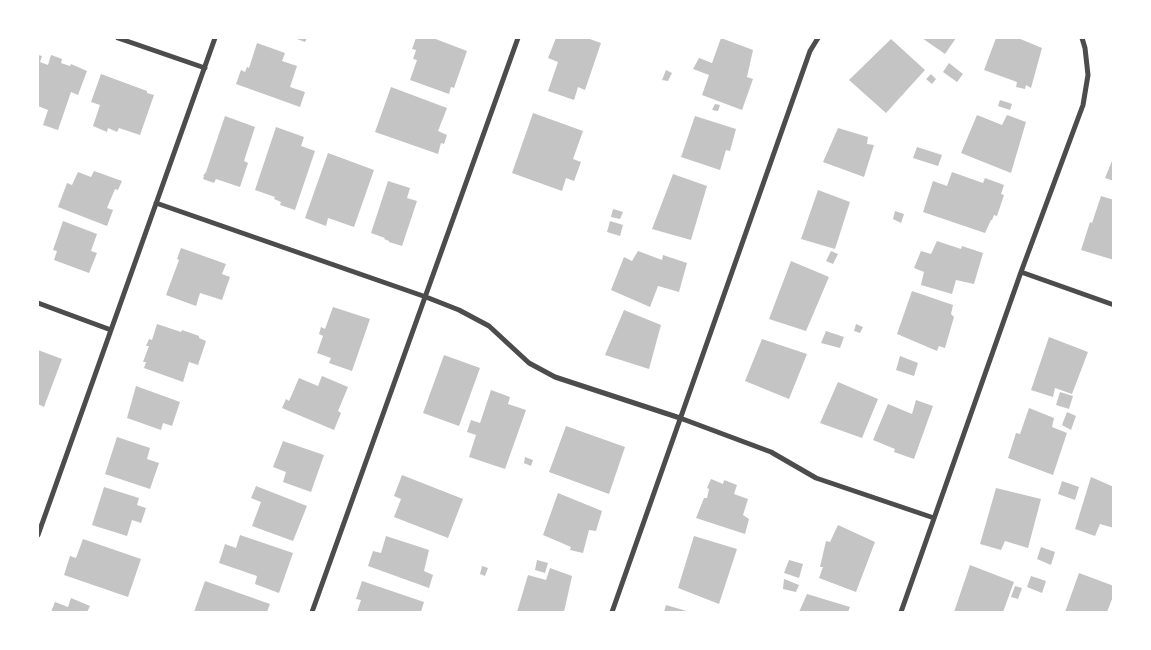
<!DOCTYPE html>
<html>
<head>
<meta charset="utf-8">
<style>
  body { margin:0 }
  #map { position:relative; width:1151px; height:650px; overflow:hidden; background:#fff; font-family:"Sofia Sans Condensed",sans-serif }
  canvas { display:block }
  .frame { position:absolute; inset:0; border:39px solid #fff; pointer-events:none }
</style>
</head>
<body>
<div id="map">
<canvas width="1151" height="650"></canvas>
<div class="frame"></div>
</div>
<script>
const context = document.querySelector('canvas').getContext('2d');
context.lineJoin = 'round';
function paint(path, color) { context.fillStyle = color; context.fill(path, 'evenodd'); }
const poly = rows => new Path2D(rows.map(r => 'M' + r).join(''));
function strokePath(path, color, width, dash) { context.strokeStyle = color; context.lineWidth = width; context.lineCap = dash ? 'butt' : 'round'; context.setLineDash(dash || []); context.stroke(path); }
const building = poly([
  [294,38,307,38,305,42],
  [416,38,433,38,467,51,454,88,451,87,449,94,410,80,417,60,413,59,416,50,412,49],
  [556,38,587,38,601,43,585,90,578,87,574,100,548,91,558,62,548,58],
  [721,38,753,50,747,77,753,79,742,110,702,95,709,75,693,69,699,58,712,63],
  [922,38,956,38,945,54],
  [996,38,1018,38,1042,48,1031,88,1026,85,1025,89,1016,87,1017,82,984,70],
  [891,39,925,70,886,113,849,80],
  [257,43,285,53,282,61,297,66,290,87,305,92,300,107,236,84,241,70,245,72,247,67,249,68],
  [38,55,42,56,40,62,48,65,51,55,62,59,61,63,70,66,71,64,87,71,78,95,71,92,58,130,43,125,48,110,38,106],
  [949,63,963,74,957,82,943,72],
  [666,70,672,73,668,81,662,80],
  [101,74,147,91,147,93,154,95,140,135,119,128,117,132,108,128,107,132,93,126,100,105,91,102],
  [931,74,936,79,932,84,926,79],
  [391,87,447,108,438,131,447,135,444,144,441,143,438,154,375,132],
  [1000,100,1012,104,1010,110,998,106],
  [715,104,720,105,718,111,712,110],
  [533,113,583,131,573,159,581,162,574,181,566,178,562,191,512,173],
  [977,115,1002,125,1007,115,1026,122,1011,173,961,153],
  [225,116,255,127,244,161,248,163,240,187,216,179,214,183,203,179,204,176,203,176,206,172],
  [695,116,736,129,730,151,726,150,720,170,681,157],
  [276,127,304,137,301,146,315,151,295,210,280,205,281,202,274,199,275,197,255,190],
  [838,128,868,137,867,144,874,145,864,177,823,162],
  [917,147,942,155,938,166,913,158],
  [328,153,374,170,354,227,328,218,326,226,305,218],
  [1114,156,1114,181,1105,178],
  [94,171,122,181,118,190,115,189,107,208,113,210,107,226,58,207,67,183,72,185,78,172,91,177],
  [952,172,983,183,985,178,1004,185,1001,194,1004,195,997,216,994,215,992,220,991,220,985,233,923,212,933,181,947,186],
  [673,174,707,186,691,240,652,229],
  [388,181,410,188,407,198,417,201,402,246,389,242,389,241,384,239,385,238,371,233],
  [818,190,850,202,835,249,801,239],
  [1101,196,1114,200,1114,260,1081,250,1090,222,1092,223],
  [613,209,623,212,620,219,611,217],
  [895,211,904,214,901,223,893,219],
  [63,221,97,234,91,251,97,253,89,273,54,260,57,251,53,250],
  [610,221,623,225,620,236,607,232],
  [937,241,961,249,962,246,983,253,974,284,956,280,952,294,921,285,924,272,914,268,921,251,931,254],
  [181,248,226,264,222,274,230,277,222,300,200,293,196,306,166,295,179,260,177,259],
  [638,251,662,260,663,255,687,263,679,292,658,286,650,307,611,290,624,257,632,261],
  [831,251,838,254,833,264,826,261],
  [791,261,829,277,806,331,769,319],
  [912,291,953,305,951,314,954,317,945,348,939,346,937,351,897,334],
  [333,307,370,319,352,371,329,363,331,358,317,353,323,336,319,334,321,327,325,329],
  [624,310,661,325,649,369,605,355],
  [157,324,181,332,182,330,199,336,199,338,206,341,198,365,189,362,183,382,144,368,146,362,143,362,149,346,146,346,149,339,152,340],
  [856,324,863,327,860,333,854,331],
  [826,331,844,337,840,348,821,343],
  [1049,337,1088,352,1072,394,1055,388,1053,397,1031,390],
  [762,339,807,354,789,399,745,381],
  [38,350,62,359,44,407,38,404],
  [444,355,480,368,459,426,423,413],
  [900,356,918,363,914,376,896,370],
  [322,376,348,387,338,411,341,413,334,430,282,408,286,399,289,401,299,378,318,386],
  [838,382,878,399,862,438,820,423],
  [136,386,180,402,172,426,163,423,161,430,127,418],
  [491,390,510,397,508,404,526,410,505,469,469,457,476,435,467,432,471,420,480,423],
  [1060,392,1073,396,1069,409,1056,405],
  [916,400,933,406,914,459,894,452,895,449,873,440,888,404,912,414],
  [1029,408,1054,418,1052,427,1067,433,1053,475,1008,458,1016,433,1020,434],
  [1067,412,1076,416,1071,430,1062,425],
  [566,426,625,447,609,494,549,472],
  [117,437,150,448,147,459,159,463,150,489,105,474],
  [283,441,324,455,311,492,283,482,286,472,273,467],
  [525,457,533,460,531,466,524,463],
  [402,475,463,499,448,538,394,517,401,499,394,496],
  [1091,477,1114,487,1114,528,1100,524,1095,536,1075,529],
  [711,479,723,484,724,480,737,485,734,494,748,499,743,515,749,519,745,534,696,518,704,498,707,498,709,489,707,488],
  [1062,481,1079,487,1075,500,1058,494],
  [256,486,307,506,293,541,252,526,261,502,251,498],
  [104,487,139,498,137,505,146,508,141,523,132,520,127,536,92,525],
  [996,488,1041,499,1028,548,1005,541,1001,550,980,544],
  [558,493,602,511,596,531,589,530,583,553,570,550,571,547,543,535],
  [838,525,875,542,856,592,819,578,823,567,820,567,826,541,830,542],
  [240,535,293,553,279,593,255,584,257,576,219,563,225,544,236,548],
  [386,536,429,550,424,571,433,575,429,588,368,566,373,551,381,553],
  [694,536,737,549,719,604,678,588],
  [83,539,141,559,128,597,64,575,70,556,76,558],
  [1041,547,1055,552,1051,565,1037,559],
  [537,560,548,563,545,573,535,570],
  [789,560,803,564,799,578,784,573],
  [970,565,1014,582,1003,612,954,612],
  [482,566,488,568,485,576,480,574],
  [550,568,572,576,564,612,517,612,528,575,546,580],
  [1079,573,1114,586,1114,594,1107,612,1065,612],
  [1031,576,1046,581,1042,593,1027,587],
  [784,579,799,585,796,592,783,589],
  [205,581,270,604,267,612,194,612],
  [362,581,424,602,421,612,357,612,361,600,356,599],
  [1015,586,1022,588,1018,599,1011,597],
  [807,594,850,607,848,612,799,612],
  [71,598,90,606,87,612,51,612,55,602,68,607],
  [666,605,690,612,664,612]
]);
const minor = poly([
  [118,38,205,68],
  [156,203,426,297,459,310,489,326,529,363,555,377,680,418,771,452,816,478,934,518],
  [1021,272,1114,305],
  [38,303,111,330],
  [38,535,215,38],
  [312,612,518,38],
  [612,612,810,51,818,38],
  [901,612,1021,272,1083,105,1088,75,1085,48,1082,38]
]);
paint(building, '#c4c4c4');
strokePath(minor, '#4c4c4c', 5);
</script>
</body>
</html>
